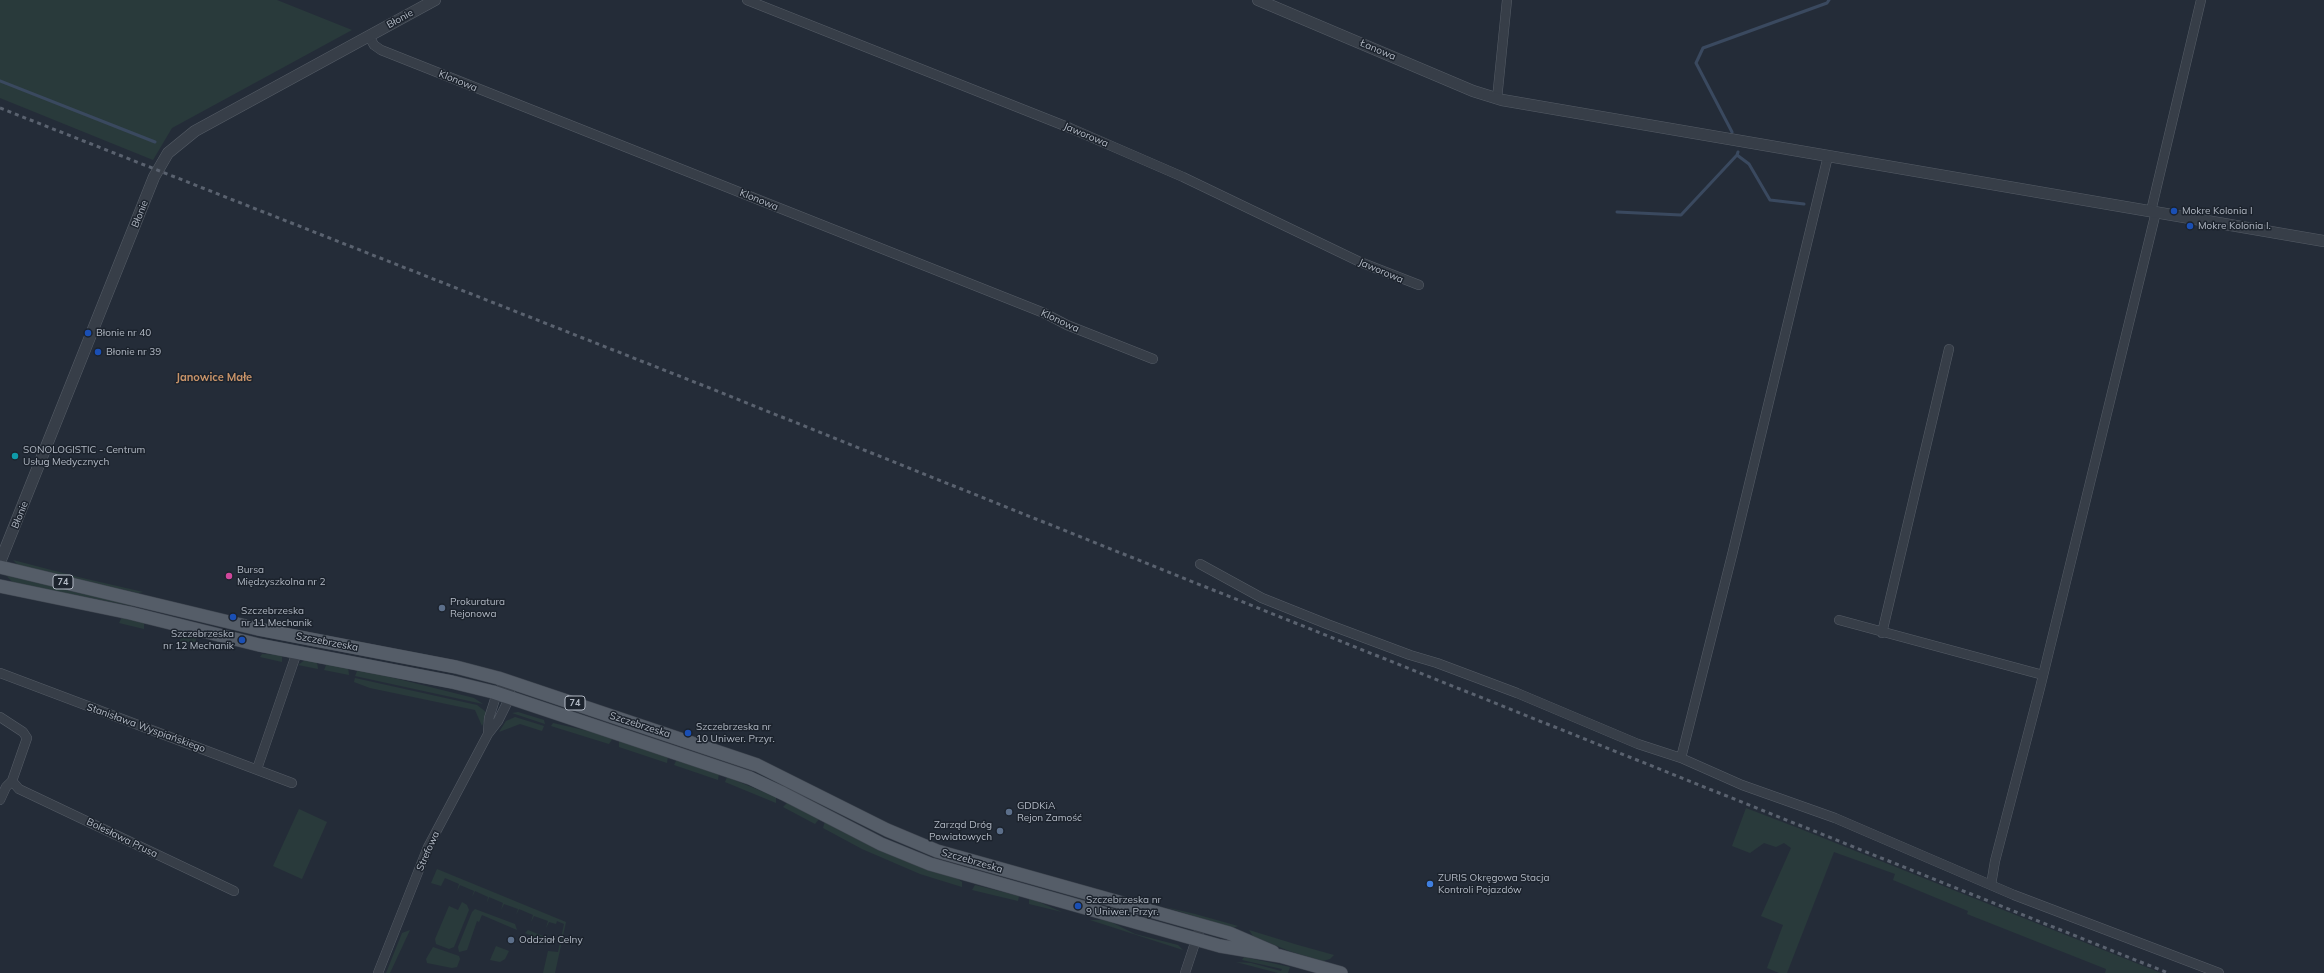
<!DOCTYPE html>
<html>
<head>
<meta charset="utf-8">
<style>
  body { margin:0 }
  canvas { display:block; background:#242c38 }
</style>
</head>
<body>
<canvas width="2324" height="973"></canvas>
<script>
const context = document.querySelector('canvas').getContext('2d');
context.lineJoin = 'round';
function paint(path, color) { context.fillStyle = color; context.fill(path, 'evenodd'); }
const poly = rows => new Path2D(rows.map(r => 'M' + r).join(''));
function strokePath(path, color, width, dash) { context.strokeStyle = color; context.lineWidth = width; context.lineCap = dash ? 'butt' : 'round'; context.setLineDash(dash || []); context.stroke(path); }
function write(font, color, halo, rows, align = 'center') {
  context.font = font + ' Mulish,sans-serif'; context.lineWidth = 3; context.setLineDash([]); context.textBaseline = 'middle'; context.strokeStyle = halo; context.fillStyle = color; for (const [text, x, y, turn = 0] of rows) {
    context.save(); context.translate(x, y); context.rotate((+turn || 0) * Math.PI / 180); context.textAlign = isNaN(turn) ? turn : align; if (halo) context.strokeText(text, 0, 0); context.fillText(text, 0, 0); context.restore();
  }
}
const green = poly([
  [0,0,277,0,352,30,172,128,153,160,0,98],
  [13,560,78,577,143,592,138,593,19,566],
  [6,575,132,604,132,606,13,583],
  [122,617,144,622,144,629,119,623],
  [184,632,196,635,196,642,179,642],
  [262,654,282,655,282,662,260,657],
  [305,660,317,662,318,669,298,665],
  [327,663,348,667,349,675,324,670],
  [358,669,474,698,483,704,355,676],
  [355,678,477,705,486,712,485,719,482,726,475,710,370,688,354,682],
  [518,712,544,720,545,724,512,713],
  [515,717,544,726,542,731,520,724,499,732,506,721],
  [553,723,597,733,613,738,609,744,551,726],
  [619,740,668,756,667,763,619,747],
  [677,759,719,773,718,780,674,765],
  [727,777,776,797,776,803,725,782],
  [787,803,789,803,820,818,815,824,783,807],
  [1746,808,1798,828,2161,973,2105,973,2106,969,1967,914,1968,911,1893,880,1895,874,1834,852,1787,973,1779,973,1767,968,1783,925,1761,916,1791,848,1784,843,1776,847,1764,843,1750,853,1732,846],
  [299,809,327,822,302,879,273,866],
  [825,821,901,859,958,879,962,882,962,887,920,874,862,849,823,828],
  [437,869,566,922,555,973,543,973,548,951,558,952,564,924,557,921,556,924,549,922,546,928,548,921,534,916,531,922,533,915,519,909,516,915,518,909,504,904,501,910,503,903,489,897,487,903,488,897,475,891,472,897,474,891,460,885,457,891,459,884,445,878,441,886,431,883],
  [975,885,1019,896,1018,901,972,890],
  [1029,899,1032,899,1062,912,1029,904],
  [462,902,467,905,469,910,454,947,449,949,436,944,435,939,449,906,458,910],
  [1165,907,1195,914,1238,926,1233,928],
  [475,909,515,924,517,930,482,915,479,922,477,921,467,950,459,952,458,947,472,912],
  [1090,920,1107,920,1135,934,1178,945,1183,950],
  [410,930,390,973,386,973,402,933],
  [528,930,548,938,550,943,525,933],
  [1249,930,1298,945,1334,955,1330,959,1323,961,1289,951,1253,936],
  [496,946,509,951,505,959,500,962,490,960],
  [433,947,459,956,460,959,457,967,452,968,427,963,426,959],
  [1244,957,1290,967,1288,973,1278,973,1236,962,1251,963,1281,971,1282,969,1242,960]
]);
const stream = poly([
  [0,81,155,142],
  [1732,132,1696,63,1703,48,1827,3,1829,0],
  [1738,152,1737,155,1749,164,1770,200,1804,204],
  [1617,212,1681,215,1737,155]
]);
const minor = poly([
  [747,0,1070,128,1183,177,1360,262,1419,285],
  [369,36,374,45,381,50,1044,313,1067,325,1153,359],
  [1497,99,1507,0],
  [2151,211,2201,0],
  [1200,564,1262,598,1327,624,1410,655,1437,663,1517,693,1638,744,1681,758,1742,785,1835,818,2014,895,2219,973],
  [1839,620,2043,675],
  [1882,633,1949,349],
  [0,673,292,783],
  [0,717,23,732,27,738,12,781,6,787,0,800],
  [488,733,489,718,497,693,501,689],
  [1681,758,1733,551,1828,156],
  [257,769,297,652],
  [12,781,19,789,234,891],
  [1991,885,1995,861,2040,688,2156,212],
  [378,973,428,847,488,734,498,721,510,697,510,682],
  [1185,973,1201,925]
]);
const tertiary = poly([
  [1258,0,1473,91,1502,100,2324,241],
  [0,562,154,177,168,153,195,131,435,0]
]);
const primary = poly([
  [0,567,258,629,456,667,498,678,757,765,887,830,937,851,1229,933,1273,952],
  [0,586,130,613,259,645,452,682,493,692,750,778,784,794,881,844,930,864,1220,946,1280,956,1341,973]
]);
const rail = poly([
  [0,108,702,385,2168,973]
]);
const markers = [
  [2174,211,4,"#1a4fb4"],
  [2190,226,4,"#1a4fb4"],
  [88,333,4,"#1a4fb4"],
  [98,352,4,"#1a4fb4"],
  [15,456,4,"#0f9aa8"],
  [229,576,4,"#d1479c"],
  [442,608,4,"#5c6f8a"],
  [233,617,4,"#1a4fb4"],
  [242,640,4,"#1a4fb4"],
  [688,733,4,"#1a4fb4"],
  [1009,812,4,"#5c6f8a"],
  [1000,831,4,"#5c6f8a"],
  [1430,884,4,"#3f7fe0"],
  [1078,906,4,"#1a4fb4"],
  [511,940,4,"#5c6f8a"]
];
const shields = [
  [63,582,20],
  [575,703,20]
];
const shieldNames = [
  ["74",63,582],
  ["74",575,703]
];
const streetNames = [
  ["Błonie",400,19,-29],
  ["Łanowa",1378,50,23],
  ["Klonowa",458,81,22],
  ["Jaworowa",1086,135,23],
  ["Klonowa",759,200,22],
  ["Błonie",140,214,-68],
  ["Jaworowa",1381,271,23],
  ["Klonowa",1060,321,25],
  ["Błonie",20,515,-68],
  ["Szczebrzeska",327,642,11],
  ["Szczebrzeska",640,725,18],
  ["Stanisława Wyspiańskiego",146,728,20],
  ["Bolesława Prusa",122,838,26],
  ["Strefowa",428,851,-66],
  ["Szczebrzeska",972,861,16]
];
const poiNames = [
  ["Mokre Kolonia I",2182,211],
  ["Mokre Kolonia I.",2198,226],
  ["Błonie nr 40",96,333],
  ["Błonie nr 39",106,352],
  ["SONOLOGISTIC - Centrum",23,450],
  ["Usług Medycznych",23,462],
  ["Bursa",237,570],
  ["Międzyszkolna nr 2",237,582],
  ["Prokuratura",450,602],
  ["Rejonowa",450,614],
  ["Szczebrzeska",241,611],
  ["nr 11 Mechanik",241,623],
  ["Szczebrzeska",234,634,"right"],
  ["nr 12 Mechanik",234,646,"right"],
  ["Szczebrzeska nr",696,727],
  ["10 Uniwer. Przyr.",696,739],
  ["GDDKiA",1017,806],
  ["Rejon Zamość",1017,818],
  ["Zarząd Dróg",992,825,"right"],
  ["Powiatowych",992,837,"right"],
  ["ZURIS Okręgowa Stacja",1438,878],
  ["Kontroli Pojazdów",1438,890],
  ["Szczebrzeska nr",1086,900],
  ["9 Uniwer. Przyr.",1086,912],
  ["Oddział Celny",519,940]
];
const neighbourhoodNames = [
  ["Janowice Małe",214,378]
];
paint(green, '#293a3b');
strokePath(stream, '#3a495f', 3);
strokePath(minor, '#555c66', 10);
strokePath(tertiary, '#555c66', 12);
strokePath(primary, '#404751', 14);
strokePath(minor, '#373e48', 9);
strokePath(tertiary, '#373e48', 11);
strokePath(primary, '#555d68', 13);
strokePath(rail, '#5a626f', 3, [4, 4]);
for (const [x, y, r, color] of markers) { const dot = new Path2D(); dot.arc(x, y, r, 0, 2 * Math.PI); context.fillStyle = color; context.fill(dot); strokePath(dot, '#1c232d', 1.5); }
for (const [x, y, w] of shields) { const box = new Path2D(); box.roundRect(x - w / 2, y - 7, w, 14, 3); context.fillStyle = '#1c232d'; context.fill(box); strokePath(box, '#b2b9c4', 1); }
write('bold 9px', '#b2b9c4', null, shieldNames);
write('10px', '#b2b9c4', '#1c232d', streetNames);
write('10px', '#b2b9c4', '#1c232d', poiNames, 'left');
write('bold 11px', '#c99469', '#1c232d', neighbourhoodNames);
</script>
</body>
</html>
